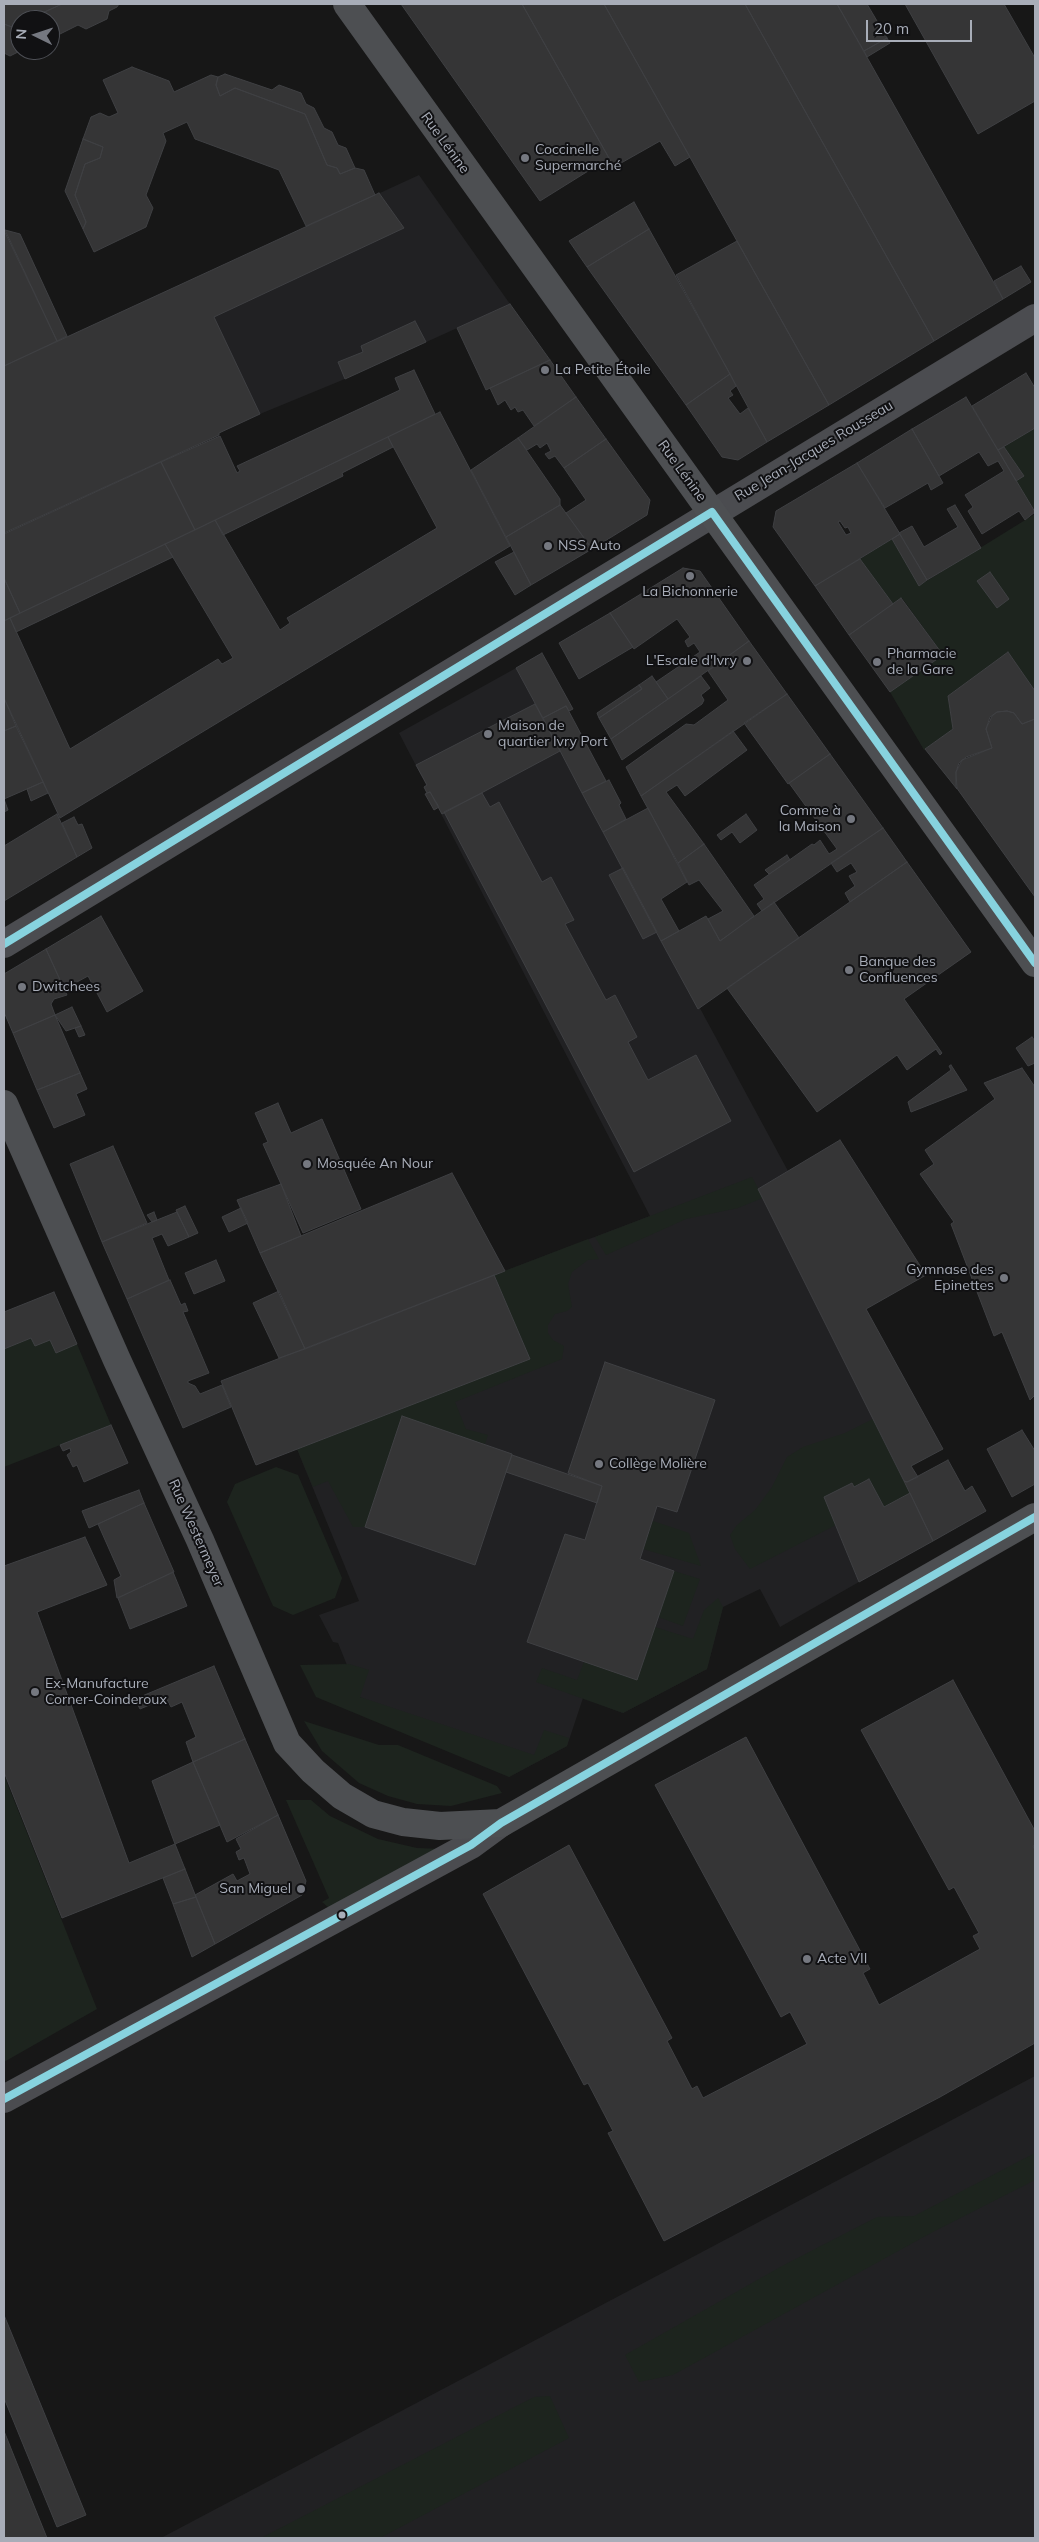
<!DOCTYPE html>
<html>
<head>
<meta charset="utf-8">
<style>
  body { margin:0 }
  #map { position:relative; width:1039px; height:2542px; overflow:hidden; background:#171717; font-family:Mulish,sans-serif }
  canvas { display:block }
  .frame { position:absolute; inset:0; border:5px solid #a8adb8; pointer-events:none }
  .north { position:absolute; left:10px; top:10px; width:50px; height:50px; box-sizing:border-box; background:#111113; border:1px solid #4d4f55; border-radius:50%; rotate:274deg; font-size:14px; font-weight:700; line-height:20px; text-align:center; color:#a8adb8 }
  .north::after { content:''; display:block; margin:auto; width:18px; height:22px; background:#757880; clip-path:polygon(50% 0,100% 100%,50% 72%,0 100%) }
  .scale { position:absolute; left:866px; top:20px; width:106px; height:22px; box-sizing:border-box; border:2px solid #a8adb8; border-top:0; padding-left:6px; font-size:15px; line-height:18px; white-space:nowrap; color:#a8adb8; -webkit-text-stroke:4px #111113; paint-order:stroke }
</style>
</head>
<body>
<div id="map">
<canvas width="1039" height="2542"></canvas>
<div class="frame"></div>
<div class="north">N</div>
<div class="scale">20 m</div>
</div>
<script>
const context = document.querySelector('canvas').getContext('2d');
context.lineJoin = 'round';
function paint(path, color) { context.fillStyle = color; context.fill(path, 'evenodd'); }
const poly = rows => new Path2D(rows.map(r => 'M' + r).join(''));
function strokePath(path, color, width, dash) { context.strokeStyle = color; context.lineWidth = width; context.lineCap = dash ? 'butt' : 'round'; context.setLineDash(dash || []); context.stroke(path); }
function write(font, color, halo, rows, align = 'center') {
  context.font = font + ' Mulish,sans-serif'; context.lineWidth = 4; context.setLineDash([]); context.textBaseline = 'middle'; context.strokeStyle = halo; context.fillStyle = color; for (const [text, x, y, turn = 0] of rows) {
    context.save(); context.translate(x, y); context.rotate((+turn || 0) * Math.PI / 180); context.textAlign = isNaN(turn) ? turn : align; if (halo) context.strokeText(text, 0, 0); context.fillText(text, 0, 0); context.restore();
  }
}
const built = poly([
  [419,175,510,304,345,379,260,414,4,533,4,366],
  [516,668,788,1171,758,1189,910,1493,884,1507,869,1479,854,1487,852,1483,824,1497,859,1582,780,1627,760,1589,723,1607,707,1669,623,1713,583,1698,567,1746,509,1777,360,1697,338,1643,333,1642,319,1615,359,1601,297,1449,529,1359,494,1275,650,1216,399,733],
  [1035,2076,1035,2538,161,2538]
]);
const green = poly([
  [1035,428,1035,512,1016,481,1024,476,1004,447],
  [1035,514,1035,691,1008,652,948,696,953,729,924,750,890,692,943,655,902,598,893,604,860,559,892,539,920,585],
  [752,1177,763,1198,738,1208,686,1219,606,1255,595,1237],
  [588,1239,599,1259,588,1260,572,1272,568,1284,572,1307,567,1311,555,1314,548,1325,548,1333,553,1340,564,1346,562,1359,455,1402,466,1429,488,1435,485,1444,402,1417,365,1527,353,1527,328,1481,313,1487,297,1449,529,1359,494,1275],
  [31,1338,77,1344,111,1425,4,1467,4,1349],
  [873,1419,910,1493,884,1507,869,1479,854,1487,852,1483,836,1525,750,1569,735,1549,730,1535,737,1525,755,1510,772,1487,787,1457,803,1447,845,1433],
  [276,1467,298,1475,342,1578,335,1598,293,1615,273,1606,227,1502,235,1484],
  [653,1521,689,1533,701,1566,643,1549],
  [674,1571,700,1579,683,1626,658,1617],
  [718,1598,723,1607,707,1669,623,1713,536,1682,542,1668,577,1680,584,1662,637,1680,655,1627,693,1639,704,1610],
  [349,1664,369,1670,360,1697,534,1755,544,1730,569,1738,567,1746,509,1777,316,1697,300,1665],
  [304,1721,379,1745,398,1745,497,1786,502,1793,451,1806,417,1804,388,1796,359,1783,322,1751],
  [4,1775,97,2009,4,2062],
  [286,1800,311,1800,330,1816,378,1839,417,1848,442,1849,329,1908,322,1902,329,1898],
  [1035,2153,1035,2180,931,2233,673,2375,639,2382,625,2355,782,2266,877,2217,914,2216],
  [550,2396,569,2438,380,2538,261,2538,534,2397]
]);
const building = poly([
  [4,4,62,4,27,20,20,20,20,23,12,27,4,24,4,4],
  [62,4,119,4,117,7,109,11,107,19,86,29,78,25,50,39,50,20,27,20,62,4],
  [401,4,522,4,609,158,540,201,401,4],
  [522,4,604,4,690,157,675,166,660,141,614,167,522,4],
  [604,4,745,4,934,341,829,405,604,4],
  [745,4,837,4,1003,299,934,341,745,4],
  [837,4,867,4,887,38,864,51,837,4],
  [905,4,1004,4,1035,58,1035,101,978,134,905,4],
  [20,23,22,50,10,56,4,53,4,24,12,27,20,23],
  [887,38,890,43,867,57,864,51,887,38],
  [22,50,38,50,31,53,22,50],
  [132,67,169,81,174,92,211,75,218,77,216,85,220,96,235,88,305,114,327,165,337,168,340,174,355,168,364,170,375,195,306,226,279,170,195,139,187,122,163,133,166,141,146,195,153,208,146,227,94,252,83,229,86,222,75,195,85,164,100,158,103,147,83,139,91,117,100,113,109,117,118,113,103,80,132,67],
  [225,74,272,90,279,85,301,93,306,104,314,108,324,128,332,132,338,145,346,148,355,168,340,174,337,168,327,165,305,114,235,88,220,96,216,85,218,77,225,74],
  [83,139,103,147,100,158,85,164,75,195,86,222,83,229,65,191,83,139],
  [379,193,404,228,214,317,260,414,219,433,219,435,4,533,4,366,379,193],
  [634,202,649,229,587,267,569,241,634,202],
  [649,229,730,374,686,405,587,267,649,229],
  [4,230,57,341,4,366,4,230],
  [5,230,20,234,67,336,57,341,5,230],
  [737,241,829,405,767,442,676,275,737,241],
  [1021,266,1031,282,1003,299,994,281,1021,266],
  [510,304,550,360,486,390,457,328,510,304],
  [415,321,426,342,345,379,338,362,363,352,361,346,415,321],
  [550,360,576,397,534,426,523,410,518,412,515,407,511,410,505,400,498,405,490,388,550,360],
  [414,370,435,414,195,530,161,462,220,436,237,473,240,471,237,466,400,390,395,378,414,370],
  [1026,373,1035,388,1035,428,998,450,972,406,1026,373],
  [730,374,736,386,730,391,733,395,728,398,740,414,748,408,767,442,738,460,722,457,686,405,730,374],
  [576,397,606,439,564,468,555,456,549,459,545,454,551,451,547,443,540,448,537,444,527,450,518,438,576,397],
  [966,397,1035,512,1025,520,1019,511,982,534,968,511,973,507,965,495,1004,471,998,461,988,466,979,452,939,476,912,429,966,397],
  [440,412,510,546,60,818,4,698,4,621,10,618,70,749,218,659,222,664,233,658,165,544,215,520,280,630,290,623,287,618,437,528,388,437,440,412],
  [912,429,943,483,931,490,928,483,885,508,857,463,912,429],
  [388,437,393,447,342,473,343,476,223,535,215,520,388,437],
  [518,438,560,499,560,505,506,537,471,470,518,438],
  [606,439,650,500,647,515,592,549,566,513,586,500,564,468,606,439],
  [1004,447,1024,476,1016,481,998,450,1004,447],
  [161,462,195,530,20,613,4,578,4,534,161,462],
  [857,463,900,534,815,586,773,527,776,511,857,463],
  [840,521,845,528,848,527,851,533,846,535,838,522,840,521],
  [560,505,592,549,531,585,506,537,560,505],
  [955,505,981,548,927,580,899,533,912,526,924,547,958,527,947,509,955,505],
  [900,534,927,580,919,586,892,539,900,534],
  [165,544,173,557,16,632,10,618,165,544],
  [514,552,531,585,515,595,495,562,514,552],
  [860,559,893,604,849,635,815,586,860,559],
  [683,568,700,571,749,641,668,699,656,682,700,652,694,643,688,647,685,641,690,637,677,619,634,649,610,613,683,568],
  [990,572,1009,599,997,608,977,581,990,572],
  [4,578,20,613,4,621,4,578],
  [901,598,943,655,890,692,849,635,901,598],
  [610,613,633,647,579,679,559,643,610,613],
  [749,641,787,694,641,796,626,767,686,724,694,725,728,700,708,671,749,641],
  [1008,652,1035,691,1035,719,1022,724,1014,713,1007,711,997,712,992,716,986,729,992,748,966,757,959,763,956,772,957,789,925,749,953,729,948,696,1008,652],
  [542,653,573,709,569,711,566,706,543,718,516,668,542,653],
  [652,676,668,699,611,739,599,718,642,689,639,685,652,676],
  [701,676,710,688,701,695,704,700,702,704,622,760,611,739,701,676],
  [639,685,642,689,599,718,597,713,639,685],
  [787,694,830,754,788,784,744,723,787,694],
  [4,698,16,726,4,731,4,698],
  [535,704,560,751,442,814,430,792,427,793,424,787,427,785,416,765,535,704],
  [566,706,606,781,582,793,543,718,566,706],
  [1007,711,1014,713,1022,724,1035,719,1035,897,956,787,956,772,962,760,992,748,986,729,990,717,997,712,1007,711],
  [16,726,43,782,4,799,4,731,16,726],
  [733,731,747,750,685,796,677,785,666,792,704,844,678,863,641,796,733,731],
  [830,754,883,828,762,911,757,904,764,899,754,885,812,844,814,845,820,840,829,854,837,849,789,783,830,754],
  [609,780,621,803,619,805,626,819,603,832,582,793,609,780],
  [43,782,48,793,31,801,27,789,43,782],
  [430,792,439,807,434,810,425,794,430,792],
  [482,793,490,807,499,802,542,882,551,877,574,920,565,924,606,1000,615,995,637,1037,628,1042,648,1080,696,1055,731,1121,634,1172,444,812,482,793],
  [4,799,8,810,4,812,4,799],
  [648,808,687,882,661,899,679,931,661,941,603,832,648,808],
  [57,814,77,857,4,901,4,846,57,814],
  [746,814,757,830,740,843,732,832,721,840,717,835,746,814],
  [74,817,78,825,82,824,92,848,77,857,62,823,74,817],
  [883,828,907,862,850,902,845,893,855,886,849,876,857,872,851,863,837,872,831,863,883,828],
  [704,844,754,916,720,941,708,919,723,911,699,880,689,885,678,863,704,844],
  [787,855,790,860,769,874,765,870,787,855],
  [907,862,971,952,904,999,942,1053,940,1055,936,1049,907,1070,897,1055,817,1112,727,988,907,862],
  [623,868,657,932,643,939,609,875,623,868],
  [774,902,799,938,698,1009,661,941,706,916,720,941,774,902],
  [101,916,143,991,107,1012,88,976,64,989,46,949,101,916],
  [46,949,67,995,54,999,51,1004,55,1015,13,1033,4,1012,4,974,46,949],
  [72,1007,81,1026,66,1031,55,1015,72,1007],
  [55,1015,80,1073,37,1090,13,1033,55,1015],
  [81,1026,85,1035,79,1037,75,1028,81,1026],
  [1032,1037,1035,1041,1035,1063,1028,1066,1016,1048,1032,1037],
  [951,1065,967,1090,911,1112,908,1102,951,1070,949,1066,951,1065],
  [1022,1068,1035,1087,1035,1395,1030,1400,1002,1332,994,1336,951,1224,954,1222,920,1174,934,1164,925,1150,995,1099,984,1083,1022,1068],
  [80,1073,87,1089,76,1094,85,1115,54,1128,37,1090,80,1073],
  [278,1103,291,1133,322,1119,361,1209,303,1233,263,1144,268,1142,255,1113,278,1103],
  [840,1140,926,1275,866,1309,943,1449,911,1466,918,1477,907,1482,904,1481,758,1189,840,1140],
  [113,1146,147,1223,102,1242,70,1164,113,1146],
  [452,1173,505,1271,305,1349,260,1253,452,1173],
  [281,1184,301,1236,260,1253,237,1200,281,1184],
  [185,1206,198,1233,189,1237,176,1210,185,1206],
  [241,1208,248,1223,229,1232,222,1217,241,1208],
  [154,1212,157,1220,152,1222,147,1215,154,1212],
  [177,1212,189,1237,168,1246,162,1234,152,1238,169,1280,127,1299,102,1242,177,1212],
  [216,1260,225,1281,194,1294,185,1273,216,1260],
  [494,1275,530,1359,256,1465,221,1381,494,1275],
  [170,1280,181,1305,185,1303,188,1311,183,1312,209,1373,188,1381,188,1383,195,1386,200,1394,222,1385,231,1407,183,1428,127,1299,170,1280],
  [279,1291,305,1349,279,1358,253,1303,279,1291],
  [54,1292,77,1344,56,1353,50,1340,35,1346,31,1338,4,1349,4,1312,54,1292],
  [605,1362,715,1400,677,1512,657,1506,640,1559,674,1571,637,1680,527,1642,565,1534,585,1540,602,1486,568,1473,605,1362],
  [402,1416,512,1454,475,1565,365,1527,402,1416],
  [111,1425,128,1463,84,1482,77,1465,73,1467,67,1455,71,1452,70,1448,63,1451,60,1445,111,1425],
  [1022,1430,1035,1451,1035,1484,1012,1497,987,1449,1022,1430],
  [512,1455,602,1486,597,1503,506,1472,512,1455],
  [948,1460,965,1491,972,1486,986,1511,933,1541,904,1481,907,1482,948,1460],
  [869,1479,884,1507,910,1493,933,1541,859,1582,824,1497,852,1483,854,1487,869,1479],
  [139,1490,144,1503,89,1528,82,1511,139,1490],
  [144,1503,174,1572,117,1598,114,1580,121,1576,98,1524,144,1503],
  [85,1537,107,1585,37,1612,129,1863,175,1844,185,1869,62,1918,4,1772,4,1566,85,1537],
  [173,1572,187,1606,130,1629,118,1598,173,1572],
  [214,1666,245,1739,193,1762,186,1742,196,1737,182,1702,171,1707,166,1698,140,1709,135,1699,214,1666],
  [953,1680,1035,1831,1035,1845,1033,1846,1035,1850,1035,2043,940,2097,664,2241,608,2133,613,2131,588,2083,584,2085,483,1894,569,1845,672,2038,667,2041,692,2089,697,2086,703,2098,807,2044,790,2012,781,2017,655,1785,746,1737,870,1969,863,1973,879,2005,980,1949,973,1936,979,1933,954,1887,949,1890,861,1730,953,1680],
  [245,1739,278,1815,227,1842,193,1762,245,1739],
  [193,1762,220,1825,175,1844,152,1781,193,1762],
  [278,1815,306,1881,302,1895,215,1944,195,1895,233,1874,237,1881,250,1874,244,1858,239,1860,236,1852,241,1849,236,1839,278,1815],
  [185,1869,196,1897,173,1904,163,1878,185,1869],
  [196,1897,215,1944,192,1957,173,1904,196,1897],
  [4,2315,86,2515,57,2527,4,2398,4,2315],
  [4,2431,26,2486,47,2538,4,2538,4,2431]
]);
const minor = poly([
  [4,944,1035,318],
  [4,2099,471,1845,501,1823]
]);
const major = poly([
  [347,4,1035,963],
  [4,1104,117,1360,200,1540,287,1743,313,1771,342,1796,373,1814,403,1822,440,1826,501,1823,1035,1517]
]);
const bus1 = poly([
  [4,944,712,512,1035,963],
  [4,2099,471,1845,501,1823,1035,1517]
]);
const markers = [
  [525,158,5,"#757880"],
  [545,370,5,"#757880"],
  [548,546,5,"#757880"],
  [690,576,5,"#757880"],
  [747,661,5,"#757880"],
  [877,662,5,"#757880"],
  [488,734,5,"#757880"],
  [851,819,5,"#757880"],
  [849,970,5,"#757880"],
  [22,987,5,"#757880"],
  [307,1164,5,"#757880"],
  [1004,1278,5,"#757880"],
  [599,1464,5,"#757880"],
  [35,1692,5,"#757880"],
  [301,1889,5,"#757880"],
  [342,1915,4.5,"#a8adb8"],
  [807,1959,5,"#757880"]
];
const streetNames = [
  ["Rue Lénine",445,143,54],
  ["Rue Jean-Jacques Rousseau",814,451,-31],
  ["Rue Lénine",682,471,54],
  ["Rue Westermeyer",196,1533,66]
];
const poiNames = [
  ["Coccinelle",535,150],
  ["Supermarché",535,166],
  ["La Petite Étoile",555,370],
  ["NSS Auto",558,546],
  ["La Bichonnerie",690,592,"center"],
  ["Pharmacie",887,654],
  ["de la Gare",887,670],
  ["L'Escale d'Ivry",737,661,"right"],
  ["Maison de",498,726],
  ["quartier Ivry Port",498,742],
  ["Comme à",841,811,"right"],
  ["la Maison",841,827,"right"],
  ["Banque des",859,962],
  ["Confluences",859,978],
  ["Dwitchees",32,987],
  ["Mosquée An Nour",317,1164],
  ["Gymnase des",994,1270,"right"],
  ["Epinettes",994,1286,"right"],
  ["Collège Molière",609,1464],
  ["Ex-Manufacture",45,1684],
  ["Corner-Coinderoux",45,1700],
  ["San Miguel",291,1889,"right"],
  ["Acte VII",817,1959]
];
paint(built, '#212123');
paint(green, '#1d241e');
paint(building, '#353536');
strokePath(building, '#3f4043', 1);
strokePath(minor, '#4b4c50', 28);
strokePath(major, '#4d4f52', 28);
strokePath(bus1, '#87d3df', 8);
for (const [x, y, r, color] of markers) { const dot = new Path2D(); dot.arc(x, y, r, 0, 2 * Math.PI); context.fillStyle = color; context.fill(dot); strokePath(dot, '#111113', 2); }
write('14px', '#a8adb8', '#111113', streetNames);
write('14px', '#a8adb8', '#111113', poiNames, 'left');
</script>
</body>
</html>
